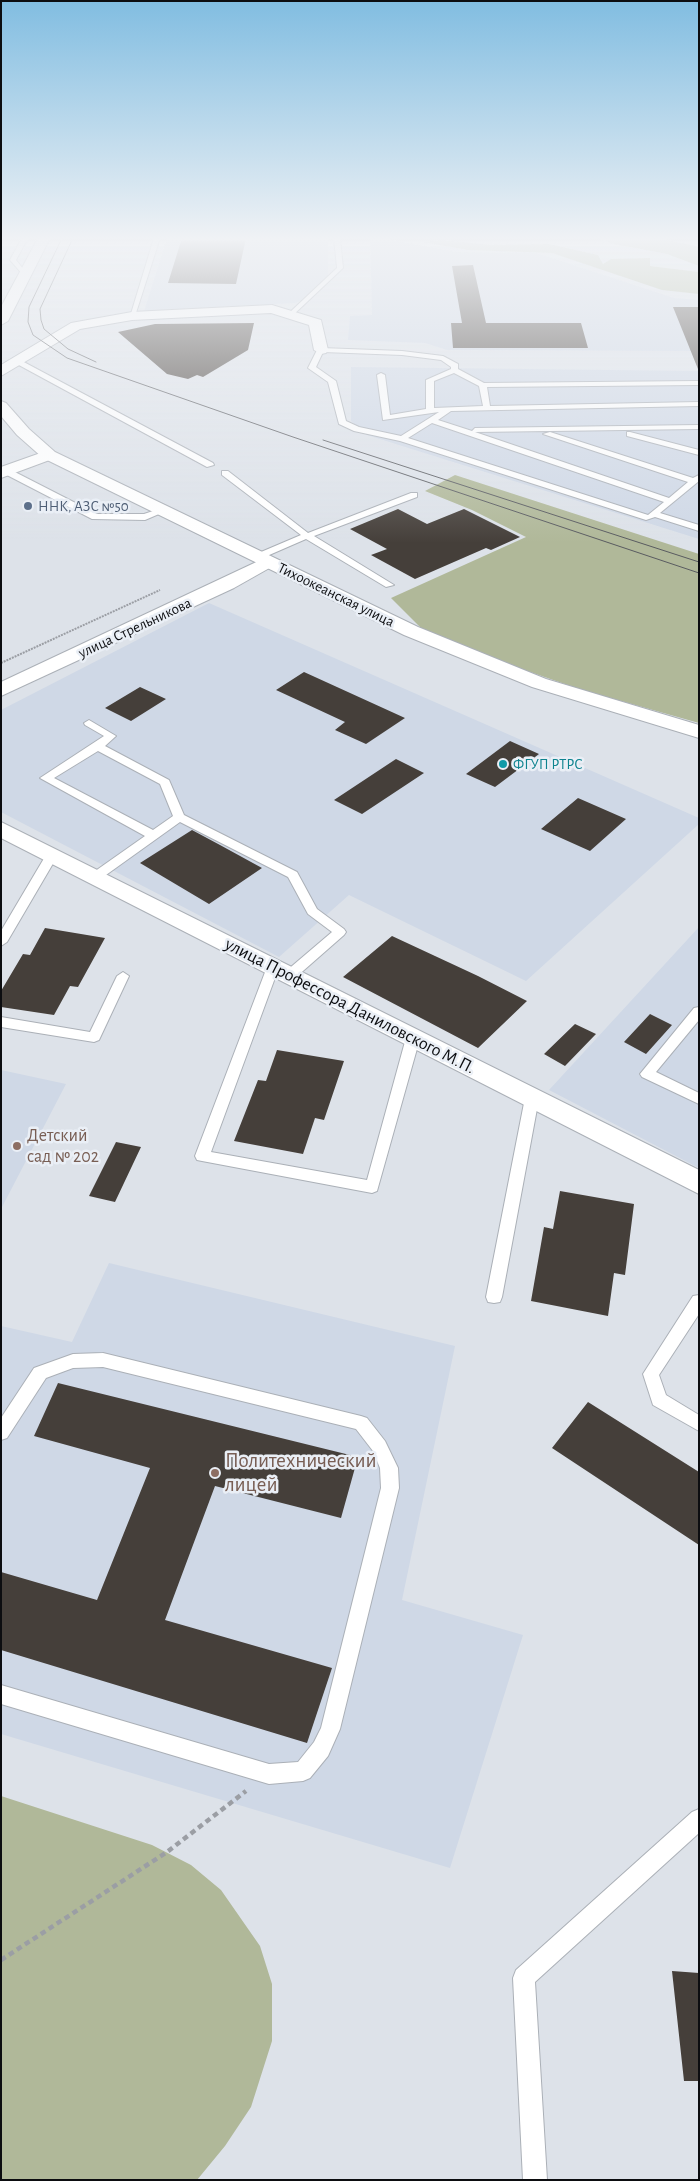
<!DOCTYPE html>
<html>
<head>
<meta charset="utf-8">
<style>
  body { margin:0 }
  #map { position:relative; width:700px; height:2181px; overflow:hidden; background:#dde2e9; font-family:"Alegreya Sans",sans-serif }
  canvas { display:block }
  .frame { position:absolute; inset:0; border:2px solid #0c0d10; pointer-events:none }
</style>
</head>
<body>
<div id="map">
<canvas width="700" height="2181"></canvas>
<div class="frame"></div>
</div>
<script>
const context = document.querySelector('canvas').getContext('2d');
context.lineJoin = 'round';
function paint(path, color) { context.fillStyle = color; context.fill(path, 'evenodd'); }
const poly = rows => new Path2D(rows.map(r => 'M' + r).join(''));
function strokePath(path, color, width, dash) { context.strokeStyle = color; context.lineWidth = width; context.lineCap = dash ? 'butt' : 'round'; context.setLineDash(dash || []); context.stroke(path); }
function write(font, color, halo, rows, align = 'center') {
  context.font = font + ' "Alegreya Sans",sans-serif'; context.lineWidth = 5; context.setLineDash([]); context.textBaseline = 'middle'; context.strokeStyle = halo; context.fillStyle = color; for (const [text, x, y, turn = 0] of rows) {
    context.save(); context.translate(x, y); context.rotate((+turn || 0) * Math.PI / 180); context.textAlign = isNaN(turn) ? turn : align; if (halo) context.strokeText(text, 0, 0); context.fillText(text, 0, 0); context.restore();
  }
}
const built = poly([
  [167,238,328,238,328,279,314,296,295,303,144,311],
  [370,238,381,238,457,252,537,253,674,298,699,300,699,351,447,350,425,343,348,340,350,316,372,315],
  [351,367,699,371,699,539,367,435,351,421],
  [209,603,699,818,699,824,526,981,349,895,279,957,1,812,1,710],
  [699,927,699,1168,549,1090],
  [1,1070,66,1084,1,1209],
  [109,1263,455,1346,402,1600,523,1635,450,1868,1,1734,1,1326,72,1342]
]);
const green = poly([
  [602,238,658,238,699,247,699,266,667,254,614,244,600,239],
  [442,240,492,245,549,244,598,255,603,264,611,259,650,258,650,266,699,272,699,294,662,290,552,253,468,250,423,242],
  [455,475,699,554,699,723,582,690,487,657,421,628,391,598,526,537,472,510,425,491],
  [1,1796,152,1845,191,1865,221,1890,260,1946,272,1984,272,2041,251,2107,225,2146,197,2180,1,2180]
]);
const building = poly([
  [182,238,246,238,236,284,168,283],
  [473,265,486,323,581,323,588,348,453,348,451,323,462,323,452,266],
  [673,307,699,307,699,369,698,369],
  [254,323,248,350,203,377,197,375,188,379,167,374,118,332,155,324],
  [398,509,427,524,464,509,520,537,491,550,486,548,415,579,371,555,387,549,350,529],
  [304,672,405,718,366,744,335,730,345,722,276,690],
  [140,687,166,699,131,721,105,708],
  [510,741,539,754,495,787,466,774],
  [396,759,424,773,362,814,334,800],
  [578,798,626,819,590,851,541,829],
  [192,830,220,845,262,868,209,904,140,863],
  [45,928,105,938,78,987,70,986,54,1015,1,1007,1,991,23,954,30,955],
  [392,936,478,976,527,1001,478,1048,343,977],
  [650,1014,672,1025,646,1054,624,1042],
  [575,1024,596,1034,565,1066,544,1054],
  [277,1050,344,1061,324,1120,315,1118,303,1154,234,1141,258,1080,266,1081],
  [116,1142,141,1147,115,1202,89,1196],
  [560,1191,634,1204,625,1275,614,1273,608,1316,531,1301,544,1227,553,1229],
  [58,1383,358,1457,341,1518,215,1486,165,1620,332,1668,307,1743,1,1650,1,1572,97,1600,150,1468,34,1436],
  [588,1402,699,1472,699,1545,552,1448],
  [672,1971,699,1973,699,2081,684,2081]
]);
const pathFar1 = poly([
  [1,663,160,590]
]);
const path = poly([
  [1,1960,167,1852,246,1791]
]);
const service = poly([
  [22,238,28,238,16,260,28,275,25,277,10,260,22,238],
  [154,238,160,238,135,316,130,317,154,238],
  [334,238,340,238,343,268,292,316,288,316,288,314,337,268,334,238],
  [321,348,402,351,443,356,458,364,458,369,484,383,699,381,699,385,487,387,490,406,699,402,699,406,451,411,438,420,472,431,475,428,699,425,699,429,475,432,669,498,688,482,543,434,550,432,693,478,699,475,699,481,660,513,699,525,699,531,655,517,646,520,400,441,354,431,339,424,328,382,308,368,317,350,321,348],
  [323,352,402,355,441,360,451,367,451,369,426,380,426,409,390,415,385,375,381,373,377,375,383,420,439,412,401,436,359,427,346,421,336,381,316,367,323,352],
  [454,373,479,386,483,406,434,408,434,381,454,373],
  [432,423,664,502,648,515,408,438,432,423],
  [20,360,213,463,214,465,207,467,17,364,16,362,20,360],
  [630,432,699,450,699,455,627,436,627,432,630,432],
  [3,469,9,469,97,514,144,514,162,508,166,511,145,520,92,519,3,473,3,469],
  [222,471,228,471,308,533,411,493,417,493,417,497,314,536,394,585,386,587,306,539,260,559,254,559,254,555,301,535,222,475,222,471],
  [89,720,116,736,105,746,169,780,184,815,297,872,317,909,344,929,346,932,344,935,295,978,285,978,284,975,285,972,332,932,308,914,288,877,180,822,99,880,91,880,89,877,91,874,145,836,40,778,104,736,85,725,84,723,89,720],
  [98,751,160,784,173,816,153,830,54,778,98,751],
  [52,851,58,855,7,942,1,946,1,931,46,855,52,851],
  [273,963,279,967,211,1152,367,1180,406,1038,413,1033,420,1038,377,1191,372,1193,202,1161,197,1160,195,1156,267,967,273,963],
  [123,972,129,976,99,1040,94,1042,1,1027,1,1017,90,1032,117,976,123,972],
  [699,1007,699,1020,656,1072,699,1093,699,1104,642,1077,640,1074,694,1008,699,1007],
  [532,1093,539,1098,502,1297,500,1302,494,1303,488,1302,486,1297,525,1098,532,1093],
  [699,1295,699,1314,659,1375,666,1395,699,1415,699,1431,653,1405,643,1374,693,1296,699,1295],
  [103,1353,361,1416,367,1418,385,1441,398,1468,399,1488,340,1729,328,1756,310,1778,303,1781,269,1784,1,1704,1,1685,269,1764,298,1762,314,1742,321,1728,381,1488,380,1468,373,1451,356,1429,103,1367,73,1368,46,1378,7,1438,1,1440,1,1418,34,1368,73,1354,103,1353],
  [699,1809,699,1833,535,1982,547,2180,523,2180,513,1978,516,1970,692,1812,699,1809]
]);
const minor = poly([
  [272,305,321,320,328,350,326,353,321,354,314,350,309,325,271,313,132,320,80,329,1,376,1,365,71,323,132,312,272,305],
  [49,450,57,455,55,458,1,478,1,467,49,450],
  [1,822,699,1170,699,1194,1,838,1,822]
]);
const tertiary = poly([
  [267,557,273,558,276,562,273,566,234,588,1,696,1,682,267,557]
]);
const primary = poly([
  [38,238,50,238,8,321,1,325,1,307,38,238],
  [1,401,6,403,29,429,55,452,418,627,546,679,699,725,699,738,532,687,404,635,43,458,17,435,1,416,1,401]
]);
const tram = poly([
  [62,238,29,307,28,322,33,335,67,358,293,437,699,573],
  [73,238,40,309,41,320,44,329,68,349,96,362],
  [323,440,699,562]
]);
const markers = [
  [28,506,5,"#5c6f8a"],
  [503,764,5,"#0f9aa8"],
  [17,1146,5,"#8d6e63"],
  [215,1473,5,"#8d6e63"]
];
const farServicenames = [
  ["ННК, АЗС №50",38,506]
];
const farStreetnames = [
  ["Тихоокеанская улица",336,595,26],
  ["улица Стрельникова",135,628,-25]
];
const farCulturenames = [
  ["ФГУП РТРС",513,764]
];
const streetNames = [
  ["улица Профессора Даниловского М.П.",350,1006,27]
];
const educationNames = [
  ["Детский",27,1136],
  ["сад № 202",27,1157]
];
const nearEducationnames = [
  ["Политехнический",225,1461],
  ["лицей",225,1485]
];
paint(built, '#cfd8e6');
paint(green, '#b0b899');
paint(building, '#453f3a');
strokePath(service, '#abb0b7', 2);
strokePath(minor, '#abb0b7', 2);
strokePath(tertiary, '#abb0b7', 2);
strokePath(primary, '#abb0b7', 2);
strokePath(pathFar1, '#9b9ea4', 2, [2, 1]);
strokePath(path, '#9b9ea4', 4.5, [5.5, 4]);
paint(service, '#fff');
paint(minor, '#fff');
paint(tertiary, '#fff');
paint(primary, '#fff');
strokePath(tram, '#595b60', 1);
const sky = context.createLinearGradient(0, 0, 0, 543);
sky.addColorStop(0, '#81bde1');
sky.addColorStop(0.44, '#f0f2f5');
sky.addColorStop(1, '#f0f2f500');
context.fillStyle = sky;
context.fillRect(0, 0, 700, 543);
for (const [x, y, r, color] of markers) { const dot = new Path2D(); dot.arc(x, y, r, 0, 2 * Math.PI); context.fillStyle = color; context.fill(dot); strokePath(dot, '#eaeff6', 2); }
write('15px', '#4e5e75', '#eaeff6', farServicenames, 'left');
write('15px', '#0c0d10', '#eaeff6', farStreetnames);
write('15px', '#0d838f', '#eaeff6', farCulturenames, 'left');
write('18px', '#0c0d10', '#eaeff6', streetNames);
write('18px', '#785e54', '#eaeff6', educationNames, 'left');
write('21px', '#785e54', '#eaeff6', nearEducationnames, 'left');
</script>
</body>
</html>
